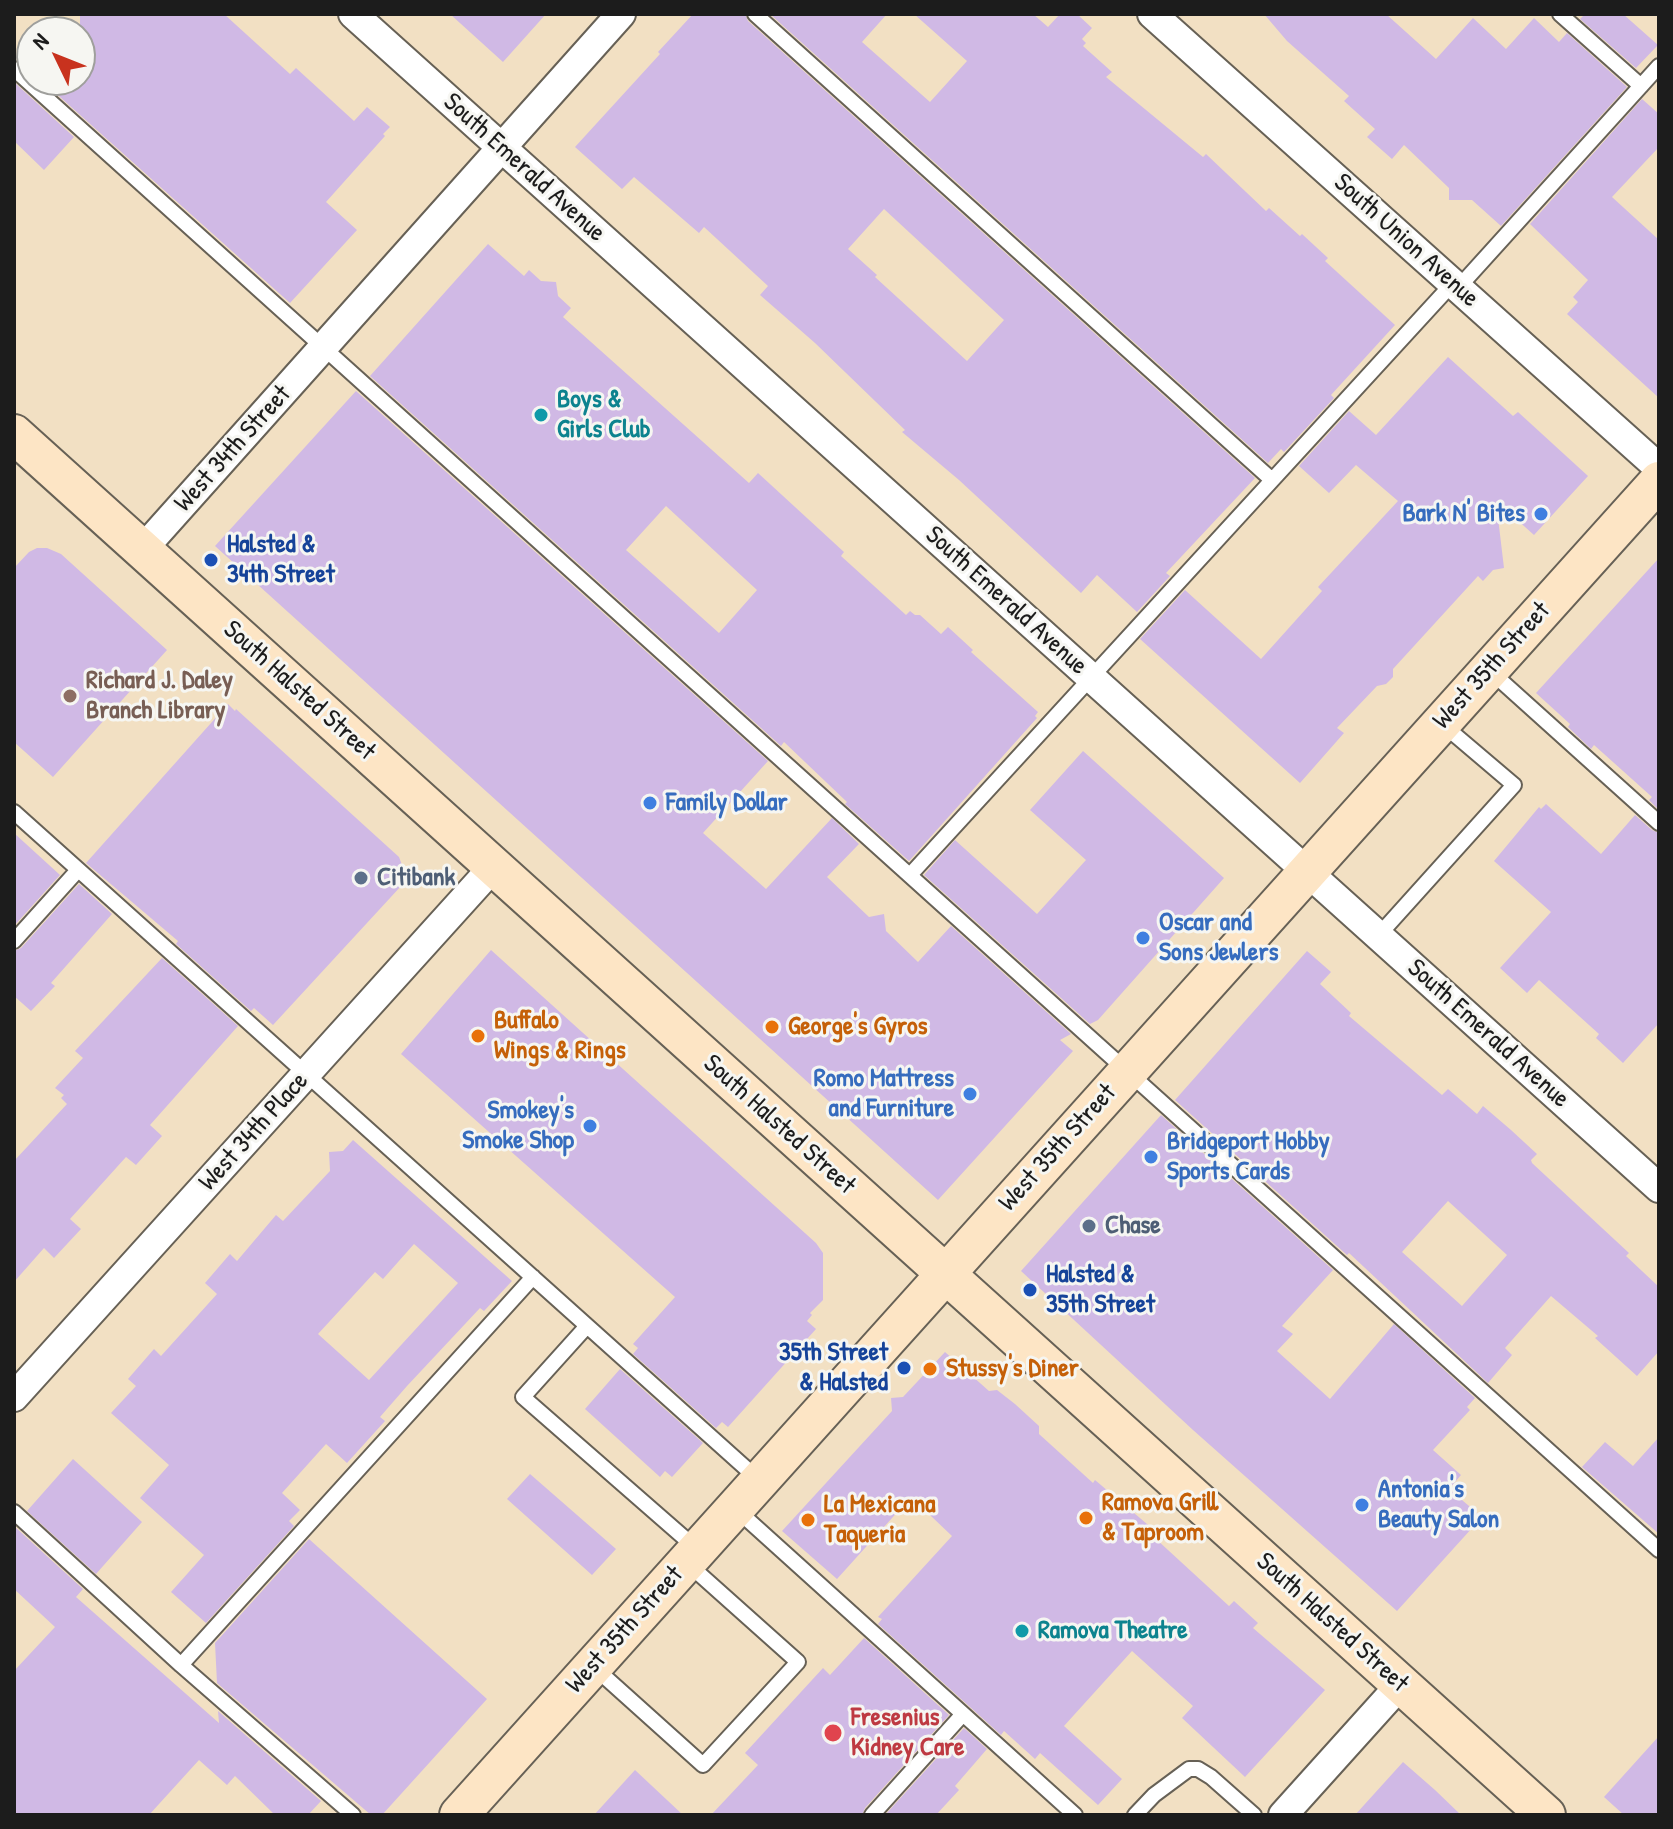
<!DOCTYPE html>
<html>
<head>
<meta charset="utf-8">
<style>
  body { margin:0 }
  #map { position:relative; width:1673px; height:1829px; overflow:hidden; background:#f2e0c3; font-family:"Patrick Hand",sans-serif }
  canvas { display:block }
  .frame { position:absolute; inset:0; border:16px solid #1c1c1c; pointer-events:none }
  .north { position:absolute; left:16px; top:16px; width:80px; height:80px; box-sizing:border-box; background:#f6f6f2; border:2px solid #9f9f9c; border-radius:50%; rotate:313deg; font-size:22px; font-weight:700; line-height:32px; text-align:center; color:#1c1c1c }
  .north::after { content:''; display:block; margin:auto; width:28px; height:36px; background:#c8321e; clip-path:polygon(50% 0,100% 100%,50% 72%,0 100%) }
</style>
</head>
<body>
<div id="map">
<canvas width="1673" height="1829"></canvas>
<div class="frame"></div>
<div class="north">N</div>
</div>
<script>
const context = document.querySelector('canvas').getContext('2d');
context.lineJoin = 'round';
function paint(path, color) { context.fillStyle = color; context.fill(path, 'evenodd'); }
const poly = rows => new Path2D(rows.map(r => 'M' + r).join(''));
function strokePath(path, color, width, dash) { context.strokeStyle = color; context.lineWidth = width; context.lineCap = dash ? 'butt' : 'round'; context.setLineDash(dash || []); context.stroke(path); }
function write(font, color, halo, rows, align = 'center') {
  context.font = font + ' "Patrick Hand",sans-serif'; context.lineWidth = 6; context.setLineDash([]); context.textBaseline = 'middle'; context.strokeStyle = halo; context.fillStyle = color; for (const [text, x, y, turn = 0] of rows) {
    context.save(); context.translate(x, y); context.rotate((+turn || 0) * Math.PI / 180); context.textAlign = isNaN(turn) ? turn : align; if (halo) context.strokeText(text, 0, 0); context.fillText(text, 0, 0); context.restore();
  }
}
const building = poly([
  [80,14,224,14,290,74,296,68,354,121,367,107,390,127,383,134,385,136,326,202,357,230,290,303,41,80,80,80],
  [450,14,546,14,503,62],
  [693,14,745,14,748,21,1255,478,1166,573,1170,576,1137,612,1097,575,1081,593,959,480,902,432,905,430,815,343,760,295,768,286,704,227,699,233,634,177,622,189,575,147,660,54,658,52],
  [884,209,1004,320,967,361,875,277,877,275,848,249],
  [770,14,887,14,862,42,930,102,967,61,914,14,1033,14,1048,27,1060,14,1077,14,1092,28,1082,39,1086,43,1083,46,1112,72,1106,77,1203,157,1206,154,1266,211,1269,208,1300,236,1302,234,1328,258,1325,261,1395,325,1331,395,1334,398,1284,452,1281,449,1268,463],
  [1264,14,1386,14,1436,59,1473,18,1506,49,1534,18,1559,42,1567,33,1627,87,1501,226,1472,200,1449,200,1449,188,1404,145,1392,159,1367,137,1375,129,1344,101,1349,96,1287,41],
  [1585,14,1623,14,1658,45,1636,68,1580,19],
  [14,82,74,137,44,170,14,141],
  [1642,99,1659,114,1659,147,1612,197,1659,240,1659,398,1567,314,1578,302,1573,297,1588,280,1530,224],
  [488,244,524,276,529,270,541,281,556,282,558,296,571,308,563,317,749,483,758,473,844,552,841,556,906,615,910,611,915,615,920,615,941,634,948,627,973,650,971,652,1038,712,1035,716,1037,718,909,861,845,804,847,802,784,742,781,746,370,376],
  [666,506,757,590,719,633,626,550],
  [1448,357,1513,416,1518,412,1588,476,1534,535,1496,501,1504,568,1493,570,1483,581,1478,576,1393,669,1393,677,1386,684,1377,686,1337,728,1344,733,1300,783,1140,639,1185,590,1261,659,1322,591,1318,587,1398,501,1356,465,1329,493,1299,466,1349,411,1376,435],
  [356,391,768,761,703,833,766,889,832,818,859,844,827,877,869,917,884,914,886,931,918,962,951,926,1071,1034,1060,1040,1073,1051,938,1200,215,546],
  [37,548,47,548,61,554,167,650,53,777,14,742,14,568,29,552],
  [1659,558,1659,810,1649,800,1652,797,1594,745,1591,749,1568,727,1570,724,1536,693],
  [228,704,235,711,236,709,399,857,405,873,402,885,273,1025,254,1008,251,1011,176,944,178,941,86,863],
  [1083,751,1224,878,1098,1020,1090,1024,924,875,955,840,1037,914,1086,860,1030,810],
  [1546,804,1601,854,1635,815,1652,830,1659,833,1659,1023,1623,1063,1596,1038,1599,1034,1539,980,1527,993,1500,968,1551,912,1494,861,1539,807,1541,809],
  [14,833,60,875,14,926],
  [79,884,112,914,51,983,55,986,31,1011,14,996,14,951,21,948],
  [491,950,816,1243,823,1253,823,1300,810,1313,812,1315,807,1321,816,1329,728,1427,722,1422,716,1428,633,1354,638,1348,633,1344,675,1297,401,1054],
  [1307,951,1331,972,1320,984,1351,1013,1349,1016,1442,1095,1448,1089,1477,1114,1483,1106,1511,1130,1537,1154,1531,1160,1532,1163,1629,1253,1626,1256,1659,1287,1659,1351,1637,1376,1595,1338,1598,1336,1551,1296,1505,1348,1512,1355,1488,1383,1349,1253,1347,1255,1175,1100],
  [1448,1201,1507,1255,1462,1306,1402,1252],
  [162,958,238,1026,150,1125,162,1136,136,1165,126,1157,70,1219,81,1229,54,1258,44,1248,14,1282,14,1161,67,1104,61,1098,64,1095,55,1088,83,1058,75,1051],
  [1161,1115,1333,1270,1282,1326,1293,1334,1277,1351,1330,1399,1394,1324,1475,1398,1467,1407,1470,1410,1433,1450,1461,1475,1449,1489,1482,1517,1397,1611,1193,1430,1021,1271],
  [353,1140,512,1281,484,1311,480,1308,407,1386,380,1417,385,1421,347,1463,326,1444,282,1493,300,1510,289,1521,294,1526,206,1623,171,1592,204,1555,140,1498,169,1465,111,1413,136,1386,128,1379,154,1349,161,1356,217,1294,205,1283,230,1254,237,1261,276,1215,283,1221,330,1171,329,1152,343,1151],
  [414,1244,458,1283,369,1380,318,1334,375,1272,383,1279],
  [945,1352,989,1391,997,1390,1015,1404,1039,1426,1039,1434,1093,1483,1095,1480,1160,1535,1156,1539,1229,1606,1234,1601,1258,1623,1253,1628,1325,1690,1245,1777,1182,1718,1193,1706,1132,1651,1064,1726,1122,1779,1098,1805,1040,1753,1035,1759,1004,1731,1001,1735,878,1624,882,1619,878,1617,952,1536,911,1497,837,1579,782,1531,892,1411,891,1398,903,1397],
  [620,1369,703,1443,672,1477,665,1471,660,1477,585,1409],
  [1659,1437,1659,1534,1582,1467,1605,1442,1633,1466],
  [73,1459,142,1522,96,1574,27,1511],
  [530,1474,616,1549,592,1575,507,1499],
  [14,1526,83,1589,76,1597,219,1723,218,1711,321,1801,308,1815,275,1815,235,1776,227,1785,199,1760,149,1815,14,1815,14,1671,55,1627,14,1589],
  [309,1539,487,1699,382,1815,371,1815,217,1683,215,1643],
  [864,1638,949,1715,865,1808,862,1815,711,1815,758,1765,745,1753,823,1668,830,1675],
  [964,1728,987,1749,955,1786,959,1790,936,1815,885,1815],
  [1659,1736,1659,1815,1624,1815,1604,1797],
  [1403,1762,1435,1790,1461,1815,1355,1815],
  [635,1770,683,1815,594,1815]
]);
const service = poly([
  [755,14,1272,480],
  [1560,14,1641,86],
  [14,69,1659,1550],
  [1458,288,1659,66],
  [1489,670,1659,823],
  [14,812,759,1480],
  [910,875,1453,283],
  [1378,936,1514,785,1441,723],
  [14,941,78,870],
  [587,1326,523,1397,697,1549],
  [737,1510,1075,1815],
  [14,1512,181,1665,353,1815],
  [181,1665,533,1277],
  [595,1668,703,1765,798,1662,686,1562],
  [872,1815,963,1714],
  [1135,1815,1154,1795,1189,1769,1198,1769,1211,1777,1254,1815]
]);
const minor = poly([
  [353,14,1659,1188],
  [1152,14,1659,468],
  [142,550,621,14],
  [14,1397,494,866],
  [1283,1815,1401,1684]
]);
const secondary = poly([
  [14,434,1546,1815],
  [459,1815,1659,481]
]);
const markers = [
  [541,415,8,"#0f9aa8"],
  [1541,514,8,"#3f7fe0"],
  [211,560,8,"#1a4fb4"],
  [70,696,8,"#8d6e63"],
  [650,803,8,"#3f7fe0"],
  [361,878,8,"#5c6f8a"],
  [1143,938,8,"#3f7fe0"],
  [772,1027,8,"#e8710a"],
  [478,1036,8,"#e8710a"],
  [970,1094,8,"#3f7fe0"],
  [590,1126,8,"#3f7fe0"],
  [1151,1157,8,"#3f7fe0"],
  [1089,1226,8,"#5c6f8a"],
  [1030,1290,8,"#1a4fb4"],
  [904,1368,8,"#1a4fb4"],
  [930,1369,8,"#e8710a"],
  [1362,1505,8,"#3f7fe0"],
  [1086,1518,8,"#e8710a"],
  [808,1520,8,"#e8710a"],
  [1022,1631,8,"#0f9aa8"],
  [833,1733,10,"#e0444e"]
];
const streetNames = [
  ["South Emerald Avenue",524,168,42],
  ["South Union Avenue",1406,241,42],
  ["West 34th Street",233,449,-48],
  ["South Emerald Avenue",1006,601,42],
  ["West 35th Street",1492,666,-48],
  ["South Halsted Street",299,691,42],
  ["South Emerald Avenue",1488,1034,42],
  ["South Halsted Street",779,1125,42],
  ["West 34th Place",254,1132,-48],
  ["West 35th Street",1058,1148,-48],
  ["South Halsted Street",1332,1623,42],
  ["West 35th Street",625,1630,-48]
];
const cultureNames = [
  ["Boys &",557,400],
  ["Girls Club",557,430],
  ["Ramova Theatre",1038,1631]
];
const shopNames = [
  ["Bark N' Bites",1525,514,"right"],
  ["Family Dollar",666,803],
  ["Oscar and",1159,923],
  ["Sons Jewlers",1159,953],
  ["Romo Mattress",954,1079,"right"],
  ["and Furniture",954,1109,"right"],
  ["Smokey's",574,1111,"right"],
  ["Smoke Shop",574,1141,"right"],
  ["Bridgeport Hobby",1167,1142],
  ["Sports Cards",1167,1172],
  ["Antonia's",1378,1490],
  ["Beauty Salon",1378,1520]
];
const transitNames = [
  ["Halsted &",227,545],
  ["34th Street",227,575],
  ["Halsted &",1046,1275],
  ["35th Street",1046,1305],
  ["35th Street",888,1353,"right"],
  ["& Halsted",888,1383,"right"]
];
const educationNames = [
  ["Richard J. Daley",86,681],
  ["Branch Library",86,711]
];
const serviceNames = [
  ["Citibank",377,878],
  ["Chase",1105,1226]
];
const foodNames = [
  ["Buffalo",494,1021],
  ["Wings & Rings",494,1051],
  ["George's Gyros",788,1027],
  ["Stussy's Diner",946,1369],
  ["Ramova Grill",1102,1503],
  ["& Taproom",1102,1533],
  ["La Mexicana",824,1505],
  ["Taqueria",824,1535]
];
const healthNames = [
  ["Fresenius",851,1718],
  ["Kidney Care",851,1748]
];
paint(building, '#d0b9e5');
strokePath(service, '#676156', 18);
strokePath(minor, '#676156', 32);
strokePath(secondary, '#676156', 42);
strokePath(service, '#fff', 14);
strokePath(minor, '#fff', 28);
strokePath(secondary, '#fde5c5', 38);
for (const [x, y, r, color] of markers) { const dot = new Path2D(); dot.arc(x, y, r, 0, 2 * Math.PI); context.fillStyle = color; context.fill(dot); strokePath(dot, '#f6f6f2', 3); }
write('26px', '#1c1c1c', '#f6f6f2', streetNames);
write('bold 26px', '#0d838f', '#f6f6f2', cultureNames, 'left');
write('bold 26px', '#366cbe', '#f6f6f2', shopNames, 'left');
write('bold 26px', '#164399', '#f6f6f2', transitNames, 'left');
write('bold 26px', '#785e54', '#f6f6f2', educationNames, 'left');
write('bold 26px', '#4e5e75', '#f6f6f2', serviceNames, 'left');
write('bold 26px', '#c56008', '#f6f6f2', foodNames, 'left');
write('bold 26px', '#be3a42', '#f6f6f2', healthNames, 'left');
</script>
</body>
</html>
